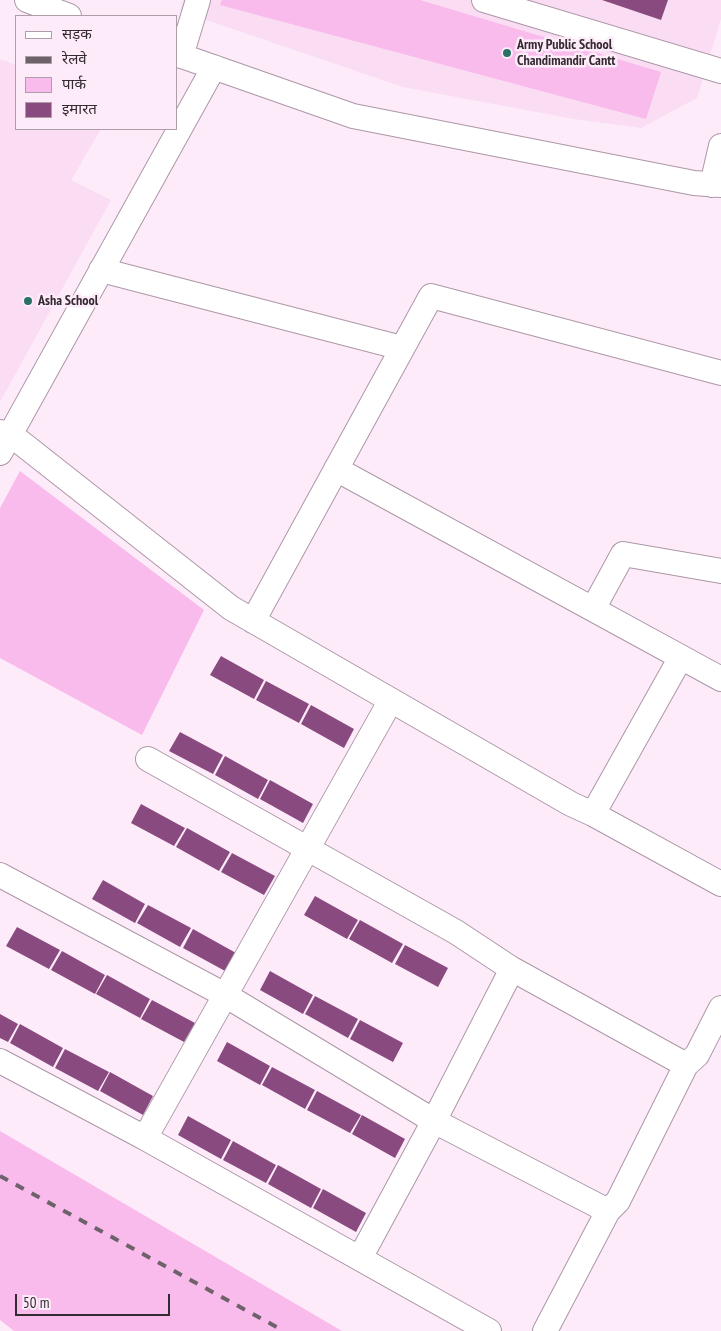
<!DOCTYPE html>
<html>
<head>
<meta charset="utf-8">
<style>
  body { margin:0 }
  #map { position:relative; width:721px; height:1331px; overflow:hidden; background:#feebfa; font-family:"PT Sans Narrow","Noto Sans Devanagari",sans-serif }
  canvas { display:block }
  .legend { position:absolute; left:15px; top:15px; width:162px; height:115px; box-sizing:border-box; background:#feebfa; border:1px solid #ad9eaa; margin:0; padding:6px 9px; list-style:none; font-size:15px; color:#332b31 }
  .legend li { display:flex; align-items:center; gap:10px; height:25px }
  .legend b { width:25px; border:1px solid #ad9eaa }
  .scale { position:absolute; left:15px; top:1294px; width:155px; height:22px; box-sizing:border-box; border:2px solid #332b31; border-top:0; padding-left:6px; font-size:15px; line-height:18px; white-space:nowrap; color:#332b31; -webkit-text-stroke:4px #feebfa; paint-order:stroke }
</style>
</head>
<body>
<div id="map">
<canvas width="721" height="1331"></canvas>
<ul class="legend">
<li><b style="height:6px;background:#fff"></b>सड़क</li>
<li><b style="height:6px;background:#6d626a"></b>रेलवे</li>
<li><b style="height:14px;background:#f9baec"></b>पार्क</li>
<li><b style="height:14px;background:#894b7f"></b>इमारत</li>
</ul>
<div class="scale">50 m</div>
</div>
<script>
const context = document.querySelector('canvas').getContext('2d');
context.lineJoin = 'round';
function paint(path, color) { context.fillStyle = color; context.fill(path, 'evenodd'); }
const poly = rows => new Path2D(rows.map(r => 'M' + r).join(''));
function strokePath(path, color, width, dash) { context.strokeStyle = color; context.lineWidth = width; context.lineCap = dash ? 'butt' : 'round'; context.setLineDash(dash || []); context.stroke(path); }
function write(font, color, halo, rows, align = 'center') {
  context.font = font + ' "PT Sans Narrow",sans-serif'; context.lineWidth = 5; context.setLineDash([]); context.textBaseline = 'middle'; context.strokeStyle = halo; context.fillStyle = color; for (const [text, x, y, turn = 0] of rows) {
    context.save(); context.translate(x, y); context.rotate((+turn || 0) * Math.PI / 180); context.textAlign = isNaN(turn) ? turn : align; if (halo) context.strokeText(text, 0, 0); context.fillText(text, 0, 0); context.restore();
  }
}
const built = poly([
  [183,0,721,0,721,19,697,98,641,128,574,119,403,87,180,11],
  [0,59,16,65,16,129,101,129,71,180,111,200,0,402]
]);
const green = poly([
  [222,0,420,0,661,72,646,119,220,5],
  [20,471,204,610,142,735,0,658,0,508],
  [0,1131,342,1331,14,1331,0,1320]
]);
const building = poly([
  [602,0,668,0,661,20],
  [221,656,264,680,254,699,210,675],
  [266,681,309,704,299,723,256,700],
  [311,705,354,729,344,748,301,724],
  [180,732,223,755,213,774,169,751],
  [225,756,268,780,258,799,215,775],
  [270,780,313,804,303,823,260,799],
  [141,804,185,828,174,846,131,823],
  [187,828,230,852,219,871,176,847],
  [232,853,275,876,264,895,221,872],
  [103,880,145,904,135,923,92,899],
  [315,896,358,920,347,939,304,915],
  [148,905,191,928,180,947,137,923],
  [360,920,403,944,392,963,349,939],
  [17,927,60,950,49,969,6,946],
  [193,929,236,953,225,971,183,948],
  [405,945,448,968,438,987,395,964],
  [62,951,105,975,95,994,51,970],
  [270,971,313,995,303,1014,260,990],
  [107,975,150,999,140,1018,96,994],
  [315,996,358,1019,348,1038,305,1014],
  [152,1000,195,1023,184,1042,141,1019],
  [0,1014,18,1024,8,1042,0,1038],
  [360,1020,403,1043,393,1062,350,1039],
  [20,1024,63,1048,53,1067,10,1043],
  [227,1042,270,1066,260,1085,217,1061],
  [65,1049,109,1072,98,1091,55,1068],
  [272,1067,315,1090,305,1109,262,1085],
  [110,1072,153,1096,143,1115,100,1091],
  [317,1091,361,1115,350,1133,307,1110],
  [362,1115,405,1139,395,1158,352,1134],
  [188,1116,231,1140,221,1159,178,1135],
  [233,1141,276,1165,266,1183,223,1160],
  [278,1165,321,1189,311,1208,268,1184],
  [323,1189,366,1213,356,1232,313,1208]
]);
const minor = poly([
  [27,0,69,16],
  [484,0,721,71],
  [176,54,353,116,694,183,721,185],
  [181,56,198,0],
  [712,185,721,146],
  [101,270,402,348],
  [0,432,10,434,231,608,571,804,593,814,721,884],
  [0,453,214,67],
  [336,469,721,679],
  [593,609,623,554,721,571],
  [253,621,431,296,721,373],
  [148,759,456,932,512,969,686,1065],
  [593,814,681,657],
  [0,875,225,995,434,1121,608,1211],
  [0,1061,145,1138,489,1331],
  [145,1138,391,700],
  [360,1258,434,1121,512,969],
  [545,1331,608,1211,618,1201,686,1065,697,1055,721,1008]
]);
const rail = poly([
  [0,1176,284,1331]
]);
const markers = [
  [507,53,5,"#297167"],
  [28,301,5,"#297167"]
];
const poiNames = [
  ["Army Public School",517,45],
  ["Chandimandir Cantt",517,61],
  ["Asha School",38,301]
];
paint(built, '#fadcf3');
paint(green, '#f9baec');
paint(building, '#894b7f');
strokePath(minor, '#ac97a7', 26);
strokePath(minor, '#fff', 24);
strokePath(rail, '#6d626a', 4, [9, 9]);
for (const [x, y, r, color] of markers) { const dot = new Path2D(); dot.arc(x, y, r, 0, 2 * Math.PI); context.fillStyle = color; context.fill(dot); strokePath(dot, '#feebfa', 2); }
write('bold 14px', '#332b31', '#feebfa', poiNames, 'left');
</script>
</body>
</html>
